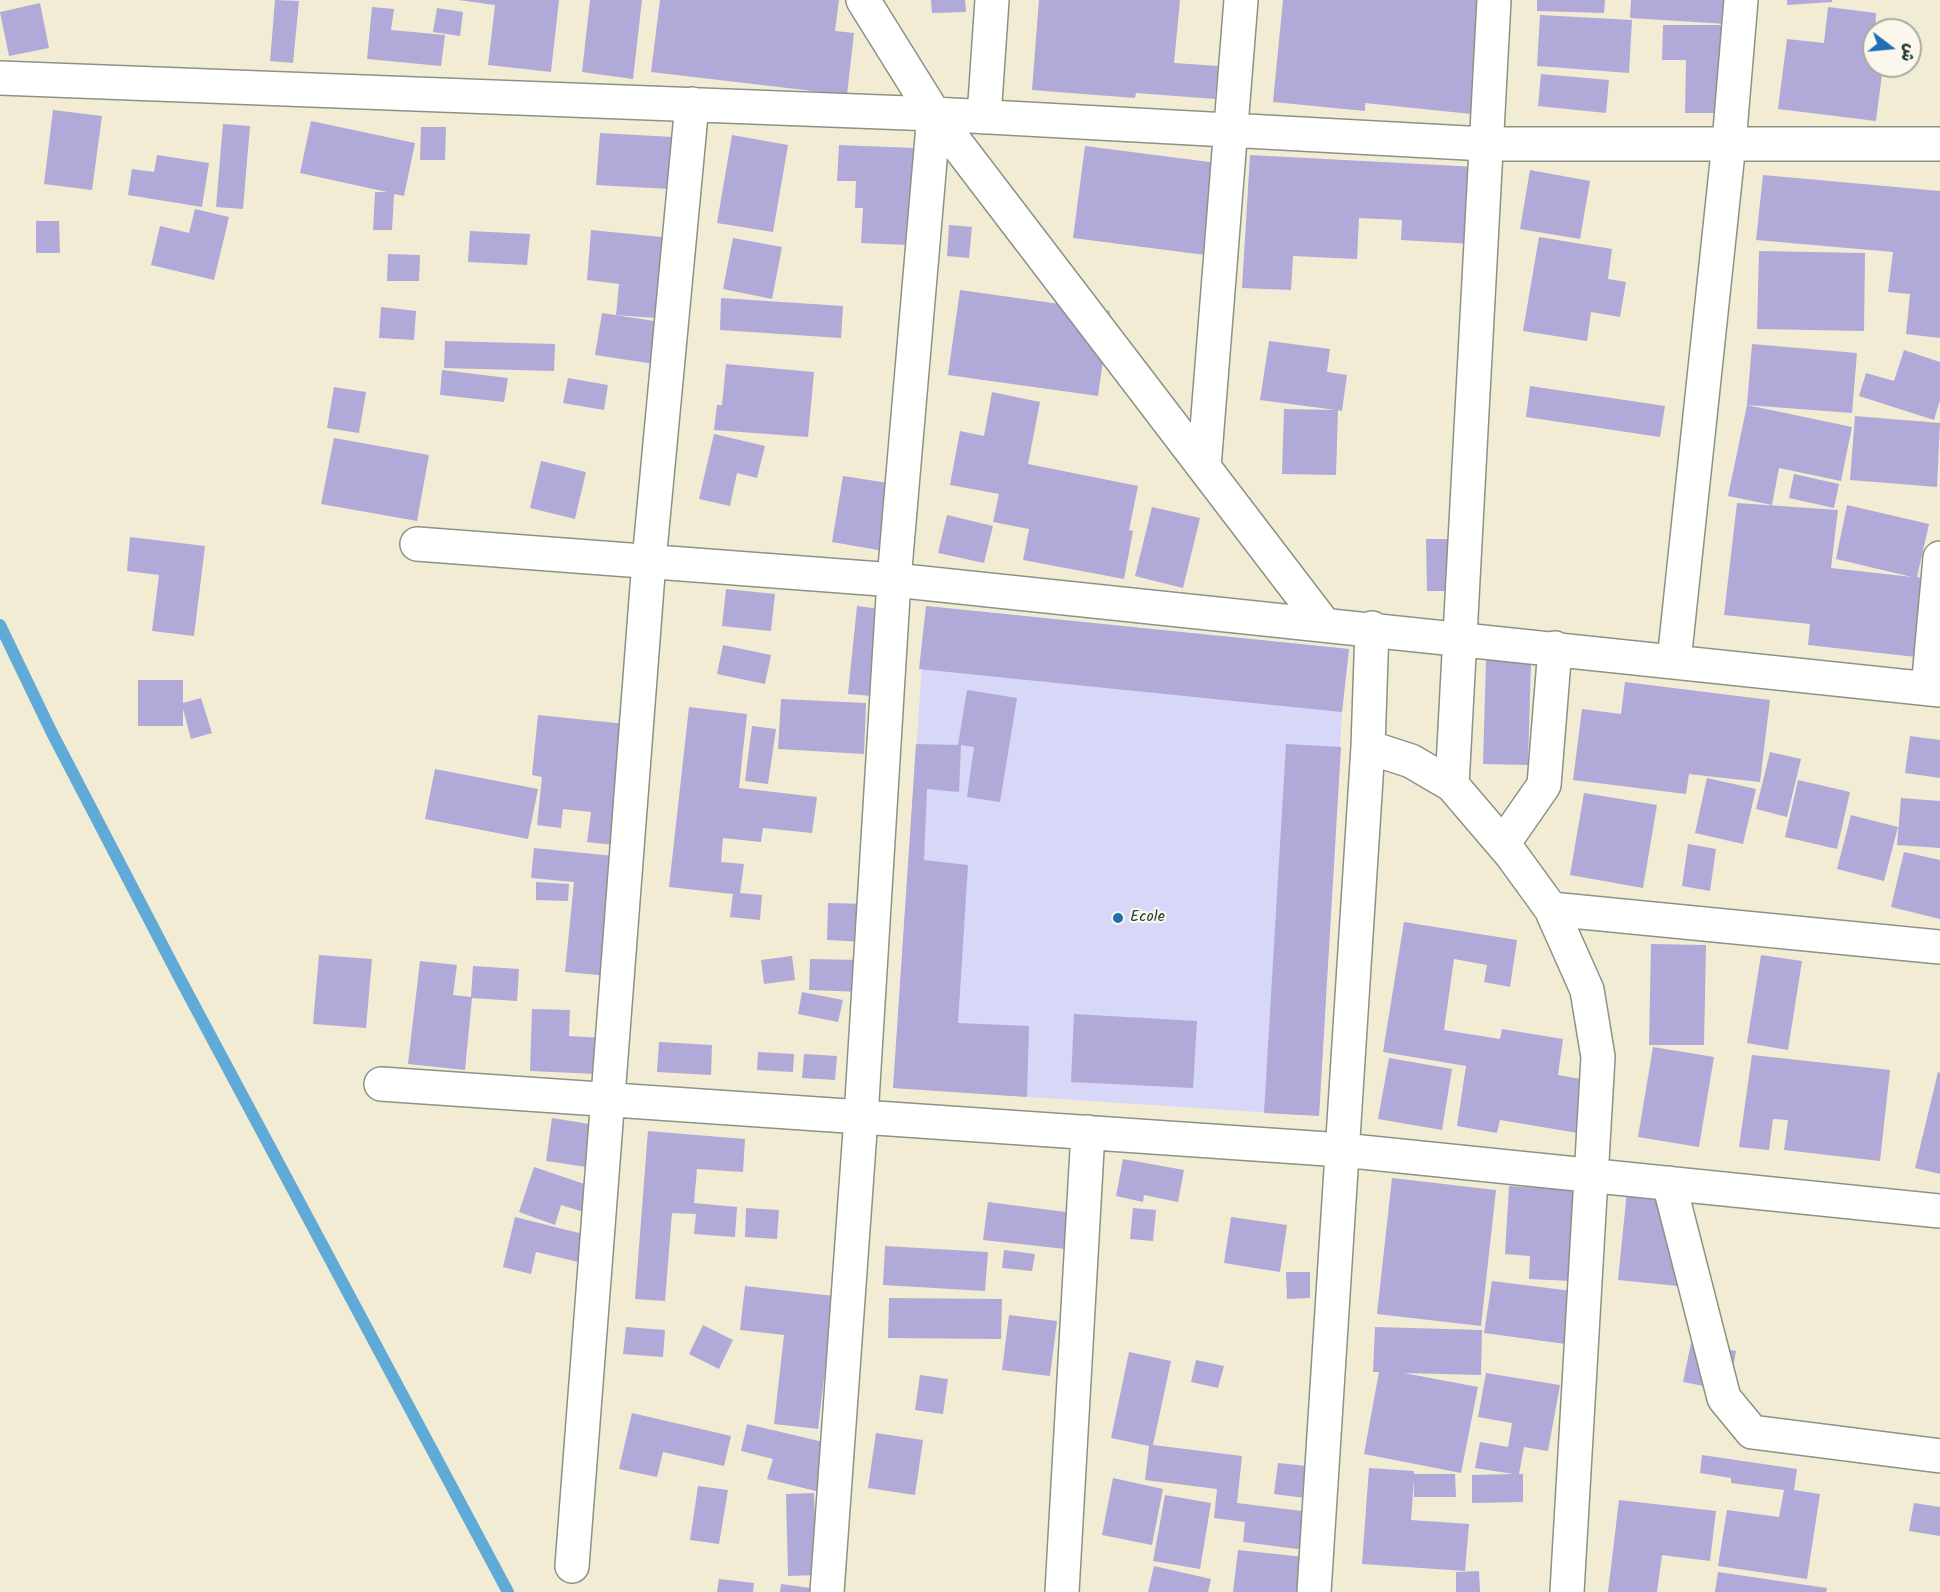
<!DOCTYPE html>
<html>
<head>
<meta charset="utf-8">
<style>
  body { margin:0 }
  #map { position:relative; width:1940px; height:1592px; overflow:hidden; background:#f3ecd5; font-family:Kalam,"Playpen Sans Arabic",sans-serif }
  canvas { display:block }
  .north { position:absolute; left:1862px; top:18px; width:60px; height:60px; box-sizing:border-box; background:#fbf7ec; border:2px solid #a3ada2; border-radius:50%; rotate:106deg; font-size:16px; font-weight:700; line-height:24px; text-align:center; color:#1f3d34 }
  .north::after { content:''; display:block; margin:auto; width:21px; height:27px; background:#1f6fb2; clip-path:polygon(50% 0,100% 100%,50% 72%,0 100%) }
</style>
</head>
<body>
<div id="map">
<canvas width="1940" height="1592"></canvas>
<div class="north">ش</div>
</div>
<script>
const context = document.querySelector('canvas').getContext('2d');
context.lineJoin = 'round';
function paint(path, color) { context.fillStyle = color; context.fill(path, 'evenodd'); }
const poly = rows => new Path2D(rows.map(r => 'M' + r).join(''));
function strokePath(path, color, width, dash) { context.strokeStyle = color; context.lineWidth = width; context.lineCap = dash ? 'butt' : 'round'; context.setLineDash(dash || []); context.stroke(path); }
function write(font, color, halo, rows, align = 'center') {
  context.font = font + ' Kalam,sans-serif'; context.lineWidth = 4.5; context.setLineDash([]); context.textBaseline = 'middle'; context.strokeStyle = halo; context.fillStyle = color; for (const [text, x, y, turn = 0] of rows) {
    context.save(); context.translate(x, y); context.rotate((+turn || 0) * Math.PI / 180); context.textAlign = isNaN(turn) ? turn : align; if (halo) context.strokeText(text, 0, 0); context.fillText(text, 0, 0); context.restore();
  }
}
const built = poly([
  [926,606,1349,649,1342,712,1319,1116,893,1088]
]);
const stream = poly([
  [0,625,52,733,178,975,508,1592]
]);
const building = poly([
  [275,0,299,1,293,63,270,61],
  [458,0,559,0,551,72,488,65,495,5],
  [590,0,642,0,633,79,582,72],
  [660,0,839,0,835,31,854,33,847,95,651,72],
  [931,0,965,0,966,12,932,13],
  [1039,0,1180,0,1174,63,1218,66,1215,99,1136,93,1135,98,1032,90],
  [1283,0,1492,0,1481,115,1365,103,1365,111,1273,102],
  [1537,0,1605,0,1604,13,1537,11],
  [1631,0,1744,0,1743,25,1630,18],
  [1787,0,1832,0,1832,2,1787,5],
  [40,3,49,48,9,56,0,12],
  [372,7,394,9,391,30,445,35,441,66,367,59],
  [1828,7,1876,13,1874,66,1883,66,1876,121,1778,109,1787,39,1824,43],
  [437,8,463,12,460,36,433,32],
  [1540,15,1632,20,1629,73,1537,66],
  [1663,25,1725,25,1724,113,1685,113,1686,60,1662,60],
  [1541,74,1609,80,1606,113,1538,106],
  [53,110,102,116,92,190,44,184],
  [311,121,415,143,404,196,394,194,392,230,373,230,375,192,387,192,300,173],
  [223,124,250,126,243,209,216,207],
  [421,127,446,127,445,160,420,160],
  [600,133,691,138,688,190,596,185],
  [732,135,788,145,773,232,717,223],
  [839,145,914,148,908,245,861,243,863,208,855,208,856,181,837,181],
  [1085,146,1225,164,1213,256,1073,238],
  [157,155,209,163,202,207,128,195,132,169,154,172],
  [1250,155,1477,167,1473,244,1401,240,1402,220,1359,218,1357,259,1293,256,1291,290,1242,288],
  [1530,170,1590,181,1580,239,1520,229],
  [1763,175,1940,191,1940,338,1906,334,1910,294,1888,292,1893,252,1756,240],
  [195,209,229,217,214,280,151,265,160,226,189,233],
  [36,221,59,221,60,253,36,253],
  [949,225,972,227,969,258,947,256],
  [591,230,681,239,681,320,616,315,619,284,587,280],
  [470,231,530,234,527,265,468,262],
  [1539,237,1612,249,1608,279,1626,282,1620,317,1591,312,1587,341,1523,331],
  [733,238,782,247,772,299,723,289],
  [1759,251,1865,253,1864,331,1757,329],
  [388,254,420,255,419,281,387,281],
  [960,290,1110,311,1098,396,948,375],
  [721,298,843,306,841,338,720,330],
  [381,307,416,311,414,340,379,338],
  [602,313,667,323,661,365,595,355],
  [445,341,555,344,554,371,444,368],
  [1269,341,1330,349,1327,372,1347,375,1342,411,1338,410,1336,475,1282,474,1284,409,1336,410,1260,400],
  [1752,344,1857,353,1852,413,1747,405],
  [1904,350,1940,362,1940,400,1934,420,1859,396,1866,373,1894,381],
  [726,364,814,372,808,437,714,430,717,405,722,405],
  [442,370,508,378,504,402,440,395],
  [568,378,608,385,604,410,563,403],
  [1530,386,1665,406,1660,437,1526,417],
  [334,387,366,392,359,433,327,428],
  [992,392,1040,402,1028,464,1138,486,1129,530,1133,531,1124,579,1023,560,1029,529,993,522,999,494,950,485,960,431,984,436],
  [1747,405,1852,427,1841,481,1779,468,1772,505,1728,496],
  [1855,416,1940,423,1937,487,1850,480],
  [714,434,765,446,757,478,737,473,730,506,699,499],
  [334,438,429,455,417,521,321,504],
  [541,461,586,472,575,519,530,508],
  [1794,474,1839,484,1834,508,1789,498],
  [843,476,895,484,884,551,832,542],
  [1737,503,1838,510,1831,568,1912,577,1836,559,1847,505,1929,524,1917,577,1934,579,1925,658,1808,645,1810,624,1724,615],
  [1152,507,1200,518,1183,588,1135,576],
  [947,515,993,526,984,563,938,553],
  [130,537,205,546,194,636,152,631,159,575,127,571],
  [1426,539,1455,539,1455,591,1427,591],
  [726,589,775,594,771,631,722,626],
  [857,606,880,609,872,696,848,694],
  [926,606,1349,649,1342,712,919,669],
  [723,645,771,655,765,684,717,674],
  [1486,660,1531,661,1528,765,1483,764],
  [138,680,183,680,183,703,201,698,212,733,191,739,183,709,183,726,138,726],
  [1625,682,1770,700,1760,782,1689,774,1686,794,1573,780,1582,709,1621,714],
  [967,690,1017,698,1000,802,967,797,974,747,961,745,959,792,927,789,924,860,968,865,958,1023,1029,1026,1027,1097,893,1088,916,744,958,745],
  [781,699,866,703,864,754,778,749],
  [689,707,747,714,739,788,817,797,812,833,763,828,761,842,723,838,721,862,744,864,740,893,762,895,760,920,730,917,733,894,669,887],
  [538,715,636,725,623,846,587,842,591,812,563,809,561,828,537,825,542,777,532,775],
  [752,726,776,729,768,784,745,781],
  [1910,736,1940,740,1940,778,1905,773],
  [1286,744,1341,747,1319,1116,1264,1113],
  [1770,752,1801,759,1787,817,1756,809],
  [435,769,538,789,528,839,425,819],
  [1707,778,1756,789,1743,844,1695,833],
  [1798,780,1850,792,1837,849,1785,837],
  [1584,793,1657,805,1643,888,1570,875],
  [1901,798,1940,801,1940,848,1897,845],
  [1851,815,1898,827,1884,881,1837,869],
  [1688,844,1716,849,1710,891,1682,886],
  [534,848,644,859,632,978,565,972,574,882,531,878],
  [1904,852,1940,860,1940,919,1891,907],
  [536,882,569,884,568,901,536,900],
  [828,903,867,904,865,942,827,940],
  [1404,922,1517,940,1510,987,1484,982,1487,965,1454,959,1444,1030,1500,1039,1502,1029,1563,1039,1558,1075,1598,1082,1590,1135,1500,1120,1497,1133,1457,1126,1466,1066,1383,1052],
  [1651,944,1706,945,1704,1045,1649,1045],
  [319,955,372,959,366,1028,313,1024],
  [1761,955,1802,961,1788,1050,1747,1043],
  [792,956,795,980,764,984,761,960],
  [810,959,861,960,861,992,809,990],
  [420,961,457,965,453,995,471,997,473,966,519,969,517,1001,472,998,465,1070,408,1064],
  [802,992,843,1000,838,1022,798,1014],
  [532,1009,570,1010,569,1036,620,1039,619,1075,530,1071],
  [1074,1014,1197,1021,1193,1088,1071,1082],
  [659,1042,712,1045,711,1075,657,1072],
  [1653,1047,1714,1057,1699,1147,1638,1137],
  [758,1052,794,1054,793,1072,757,1070],
  [804,1054,837,1056,835,1080,802,1078],
  [1752,1055,1890,1070,1880,1161,1784,1150,1788,1120,1773,1119,1769,1150,1739,1147],
  [1389,1058,1452,1069,1442,1130,1378,1119],
  [1938,1072,1940,1073,1940,1174,1915,1168],
  [552,1118,620,1129,614,1171,546,1161],
  [648,1131,745,1139,743,1172,697,1169,694,1203,737,1207,735,1237,694,1234,696,1214,672,1213,665,1301,635,1299],
  [1123,1159,1184,1170,1178,1202,1144,1195,1143,1202,1116,1196],
  [534,1167,614,1194,606,1219,561,1205,555,1225,519,1212],
  [1392,1178,1496,1190,1481,1326,1377,1314],
  [1509,1186,1576,1190,1571,1281,1529,1279,1530,1256,1505,1254],
  [1627,1191,1687,1197,1678,1286,1618,1280],
  [988,1202,1089,1215,1084,1251,983,1240],
  [746,1208,779,1210,777,1239,745,1237],
  [1133,1208,1156,1210,1153,1241,1130,1239],
  [515,1217,607,1240,600,1267,536,1252,531,1274,503,1267],
  [1231,1217,1287,1225,1280,1272,1224,1263],
  [885,1246,988,1252,985,1291,883,1285],
  [1004,1250,1035,1254,1032,1271,1002,1268],
  [1286,1272,1310,1272,1310,1298,1287,1299],
  [1492,1281,1580,1292,1573,1345,1484,1333],
  [745,1286,834,1296,818,1429,774,1424,784,1335,740,1330],
  [889,1298,1002,1299,1001,1339,888,1338],
  [1009,1315,1057,1321,1050,1376,1002,1370],
  [703,1325,733,1340,719,1369,689,1354],
  [626,1327,665,1330,663,1357,623,1354],
  [1375,1327,1482,1330,1481,1375,1404,1373,1478,1387,1461,1473,1364,1454,1379,1372,1373,1372],
  [1691,1343,1736,1351,1729,1391,1683,1382],
  [1129,1352,1171,1361,1153,1445,1242,1456,1237,1503,1310,1512,1305,1550,1243,1542,1245,1522,1214,1518,1217,1489,1145,1480,1149,1446,1111,1438],
  [1196,1360,1224,1366,1218,1388,1191,1382],
  [1486,1373,1560,1385,1548,1451,1524,1447,1519,1474,1523,1474,1523,1502,1472,1503,1472,1475,1513,1474,1475,1468,1480,1442,1508,1447,1512,1423,1478,1417],
  [920,1375,948,1379,943,1414,915,1410],
  [632,1413,731,1436,724,1466,663,1452,657,1477,619,1469],
  [747,1424,836,1445,824,1493,767,1479,773,1459,741,1451],
  [876,1433,923,1440,915,1495,868,1488],
  [1702,1455,1797,1469,1794,1490,1820,1494,1807,1579,1718,1566,1727,1510,1779,1517,1784,1490,1731,1483,1731,1478,1700,1473],
  [1278,1463,1317,1467,1313,1499,1274,1494],
  [1369,1468,1414,1471,1414,1474,1455,1474,1456,1497,1414,1497,1414,1479,1411,1520,1469,1524,1465,1571,1362,1564],
  [1113,1478,1163,1489,1152,1545,1102,1535],
  [698,1486,728,1490,719,1544,690,1540],
  [814,1493,817,1575,788,1576,786,1494],
  [1165,1495,1211,1503,1200,1569,1153,1561],
  [1619,1500,1716,1511,1710,1561,1662,1555,1657,1592,1608,1592],
  [1914,1503,1940,1507,1940,1536,1909,1531],
  [1238,1550,1304,1557,1301,1592,1233,1592],
  [1154,1566,1211,1579,1208,1592,1148,1592],
  [1479,1571,1480,1592,1456,1592,1456,1572],
  [1718,1572,1827,1588,1826,1592,1715,1592],
  [719,1579,754,1583,753,1592,717,1592],
  [781,1584,819,1589,819,1592,780,1592]
]);
const street = poly([
  [863,0,934,114,1323,623],
  [0,78,934,114,1485,144,1940,144],
  [984,117,992,0],
  [1204,467,1241,0],
  [417,544,894,580,1940,690],
  [1674,661,1729,143,1741,0],
  [1928,689,1940,558],
  [1368,747,1411,761,1452,785,1511,854,1551,909,1587,990,1598,1057,1567,1592],
  [1452,785,1494,0],
  [1503,844,1544,785,1555,648],
  [1551,909,1940,947],
  [381,1084,1342,1150,1940,1211],
  [1669,1183,1724,1398,1752,1432,1940,1456],
  [572,1566,649,561,692,104],
  [827,1592,861,1117,894,580,934,114],
  [1062,1592,1088,1132],
  [1314,1592,1368,747,1372,628]
]);
const markers = [
  [1118,918,6,"#1f6fb2"]
];
const poiNames = [
  ["Ecole",1130,918]
];
paint(built, '#d7d7f8');
strokePath(stream, '#5faad7', 12);
paint(building, '#b1a9d8');
strokePath(street, '#899484', 36);
strokePath(street, '#fff', 33);
for (const [x, y, r, color] of markers) { const dot = new Path2D(); dot.arc(x, y, r, 0, 2 * Math.PI); context.fillStyle = color; context.fill(dot); strokePath(dot, '#fbf7ec', 2); }
write('16px', '#1f3d34', '#fbf7ec', poiNames, 'left');
</script>
</body>
</html>
